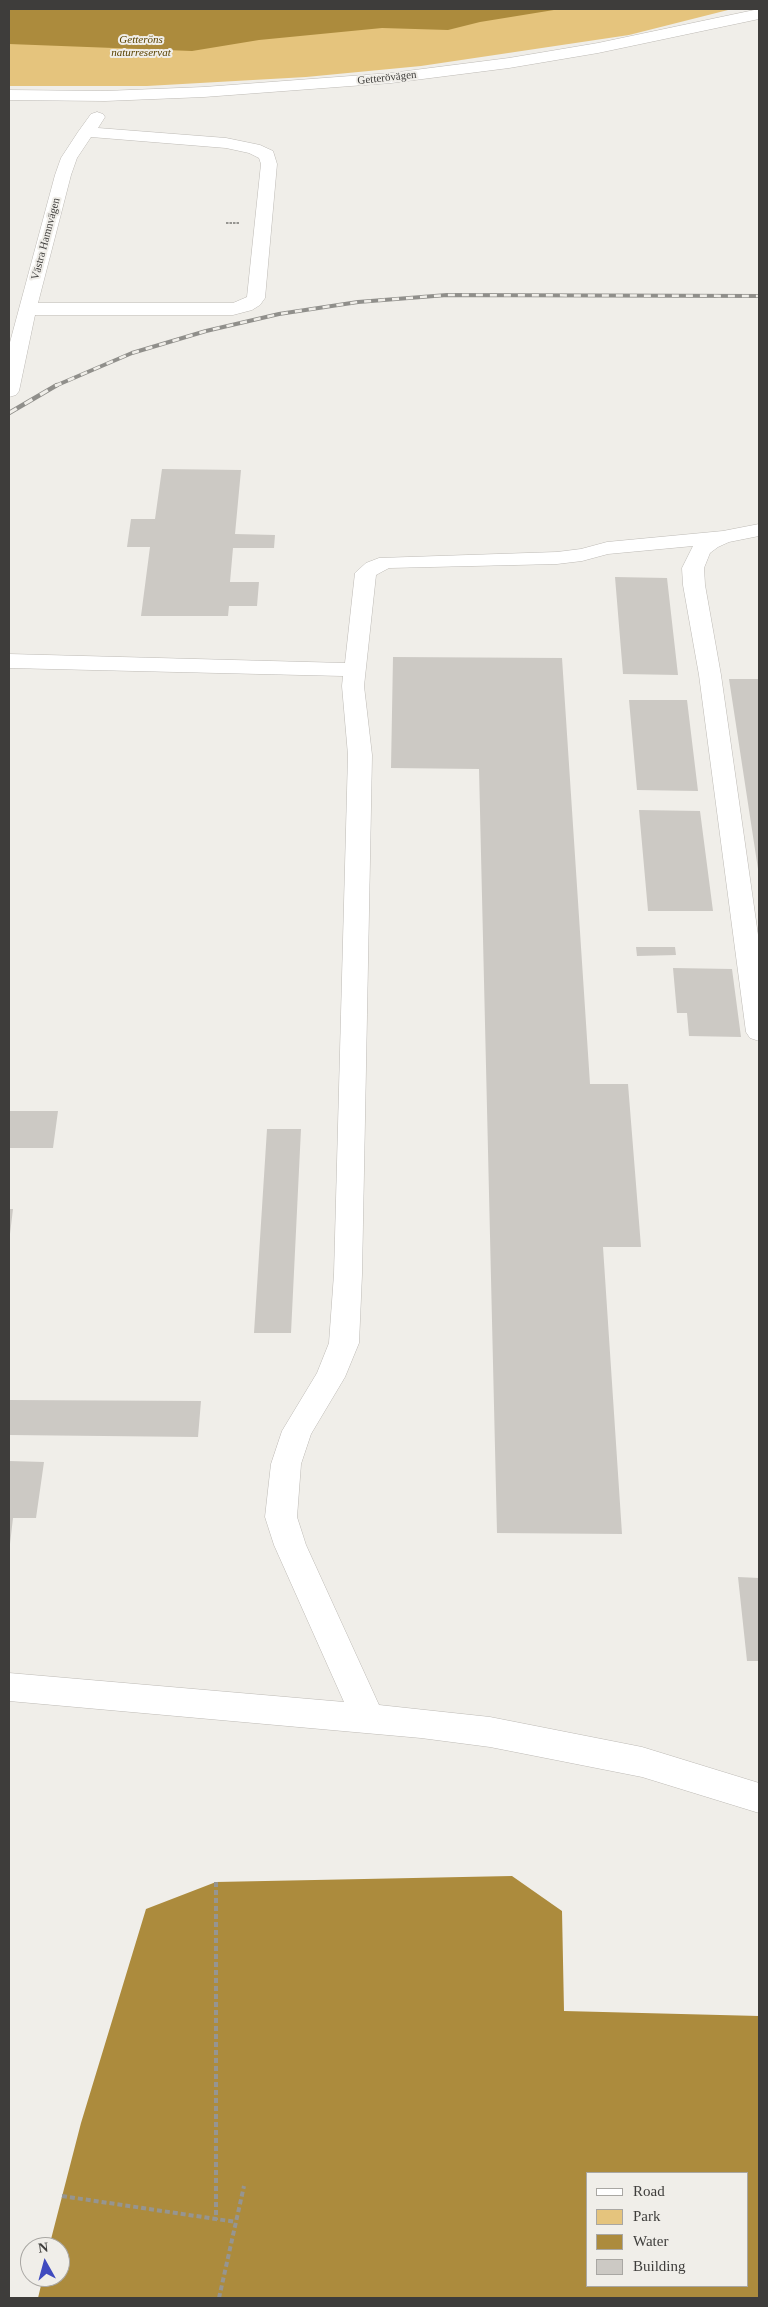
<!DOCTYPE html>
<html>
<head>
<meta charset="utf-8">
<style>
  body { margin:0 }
  #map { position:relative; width:768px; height:2307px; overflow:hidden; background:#f0eee9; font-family:Georgia,serif }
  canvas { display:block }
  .frame { position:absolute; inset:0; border:10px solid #3e3d3b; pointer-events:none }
  .legend { position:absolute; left:586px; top:2172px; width:162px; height:115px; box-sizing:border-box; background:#f0eee9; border:1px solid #a9a7a3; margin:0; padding:6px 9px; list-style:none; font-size:15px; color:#3e3d3b }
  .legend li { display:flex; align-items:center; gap:10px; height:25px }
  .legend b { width:25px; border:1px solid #a9a7a3 }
  .north { position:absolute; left:20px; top:2237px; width:50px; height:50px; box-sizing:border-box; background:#f0eee9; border:1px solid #a9a7a3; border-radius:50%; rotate:353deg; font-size:14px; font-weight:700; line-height:20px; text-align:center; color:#3e3d3b }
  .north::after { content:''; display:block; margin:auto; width:18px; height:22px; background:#404bbf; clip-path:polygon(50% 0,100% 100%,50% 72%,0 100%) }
</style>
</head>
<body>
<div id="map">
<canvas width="768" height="2307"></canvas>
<div class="frame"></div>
<ul class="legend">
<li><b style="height:6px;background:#fff"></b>Road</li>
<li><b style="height:14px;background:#e5c47d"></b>Park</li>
<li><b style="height:14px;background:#ac8b3d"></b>Water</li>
<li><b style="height:14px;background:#ccc9c4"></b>Building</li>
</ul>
<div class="north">N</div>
</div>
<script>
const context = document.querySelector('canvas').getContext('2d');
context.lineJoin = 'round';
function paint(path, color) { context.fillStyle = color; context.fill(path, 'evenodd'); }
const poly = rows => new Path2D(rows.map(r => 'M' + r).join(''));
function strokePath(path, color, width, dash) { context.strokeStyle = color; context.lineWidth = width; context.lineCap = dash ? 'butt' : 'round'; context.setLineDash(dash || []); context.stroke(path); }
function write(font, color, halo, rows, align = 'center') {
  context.font = font + ' Georgia,serif'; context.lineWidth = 4; context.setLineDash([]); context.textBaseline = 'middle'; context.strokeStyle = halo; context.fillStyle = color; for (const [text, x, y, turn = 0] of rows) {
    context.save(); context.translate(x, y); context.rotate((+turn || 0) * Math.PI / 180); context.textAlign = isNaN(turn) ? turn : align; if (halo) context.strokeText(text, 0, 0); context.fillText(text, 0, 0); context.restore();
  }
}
const green = poly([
  [9,9,732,9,629,35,421,66,306,77,147,86,9,86]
]);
const water = poly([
  [9,9,560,9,480,22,448,30,382,28,259,40,192,51,9,44],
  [512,1876,562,1911,564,2011,759,2016,759,2298,38,2298,43,2277,60,2277,60,2247,49,2247,81,2123,146,1909,216,1882],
  [587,2173,747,2173,747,2286,587,2286]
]);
const building = poly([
  [162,469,241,470,235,534,275,535,274,548,233,548,230,582,259,582,257,606,229,606,228,616,141,616,150,547,127,547,131,519,155,519],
  [615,577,667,578,678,675,623,674],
  [393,657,562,658,590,1084,628,1084,641,1247,603,1247,622,1534,497,1533,479,769,391,768],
  [729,679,759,679,759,869,758,869],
  [629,700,687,700,698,791,637,790],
  [639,810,700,811,713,911,648,911],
  [636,947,675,947,676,955,637,956],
  [673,968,732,969,741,1037,689,1036,687,1013,677,1013],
  [9,1111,58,1111,53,1148,9,1148],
  [267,1129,301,1129,291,1333,254,1333],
  [9,1209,13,1209,10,1234,9,1234],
  [9,1400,201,1401,198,1437,9,1435],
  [9,1461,44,1462,36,1518,13,1518,10,1544],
  [738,1577,759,1578,759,1661,747,1661]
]);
const pathFar1 = poly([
  [226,223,240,223]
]);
const path = poly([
  [216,1882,216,2220],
  [62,2196,236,2222],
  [219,2298,244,2186]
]);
const minor = poly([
  [759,9,759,19,598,53,509,68,391,83,204,97,105,101,9,100,9,90,105,91,204,87,391,73,509,58,598,43,759,9],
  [97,112,103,114,105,117,98,128,226,138,260,145,273,151,277,164,265,298,260,305,252,310,233,315,35,315,19,391,16,395,9,397,9,346,55,175,61,158,78,132,91,114,97,112],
  [91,137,226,148,249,153,259,158,261,164,247,297,233,303,38,303,71,175,77,158,91,137],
  [759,524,759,536,729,542,718,547,710,553,704,568,705,585,721,675,759,942,759,1041,750,1038,746,1032,699,675,683,585,682,568,693,546,608,554,582,561,557,564,389,568,376,575,364,686,372,755,362,1274,359,1343,345,1377,311,1434,301,1464,297,1517,306,1545,379,1705,490,1717,642,1747,759,1783,759,1813,642,1777,490,1747,421,1738,9,1701,9,1673,344,1702,274,1545,265,1517,271,1464,282,1431,317,1373,329,1343,334,1274,348,755,342,686,343,676,9,668,9,654,345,663,355,573,366,563,379,558,557,552,581,549,607,542,723,531,759,524]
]);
const railFar1 = poly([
  [55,386,132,353,206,331,279,314,358,302,447,295,759,296]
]);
const rail = poly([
  [9,413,57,385]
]);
const farParknames = [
  ["Getteröns",141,40],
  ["naturreservat",141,53]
];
const farStreetnames = [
  ["Getterövägen",387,78,-6],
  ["Västra Hamnvägen",46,239,-75]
];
paint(green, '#e5c47d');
paint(water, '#ac8b3d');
paint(building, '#ccc9c4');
strokePath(minor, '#bdbab5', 1);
strokePath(pathFar1, '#969591', 2, [2.5, 1]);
strokePath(path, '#969591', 4, [5, 3]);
paint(minor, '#fff');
strokePath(railFar1, '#908f8b', 4);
strokePath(rail, '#908f8b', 4.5);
strokePath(railFar1, '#f0eee9', 2.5, [7]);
strokePath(rail, '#f0eee9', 3, [9]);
write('italic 11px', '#594200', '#f0eee9', farParknames);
write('11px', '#3e3d3b', '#f0eee9', farStreetnames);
</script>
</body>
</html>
